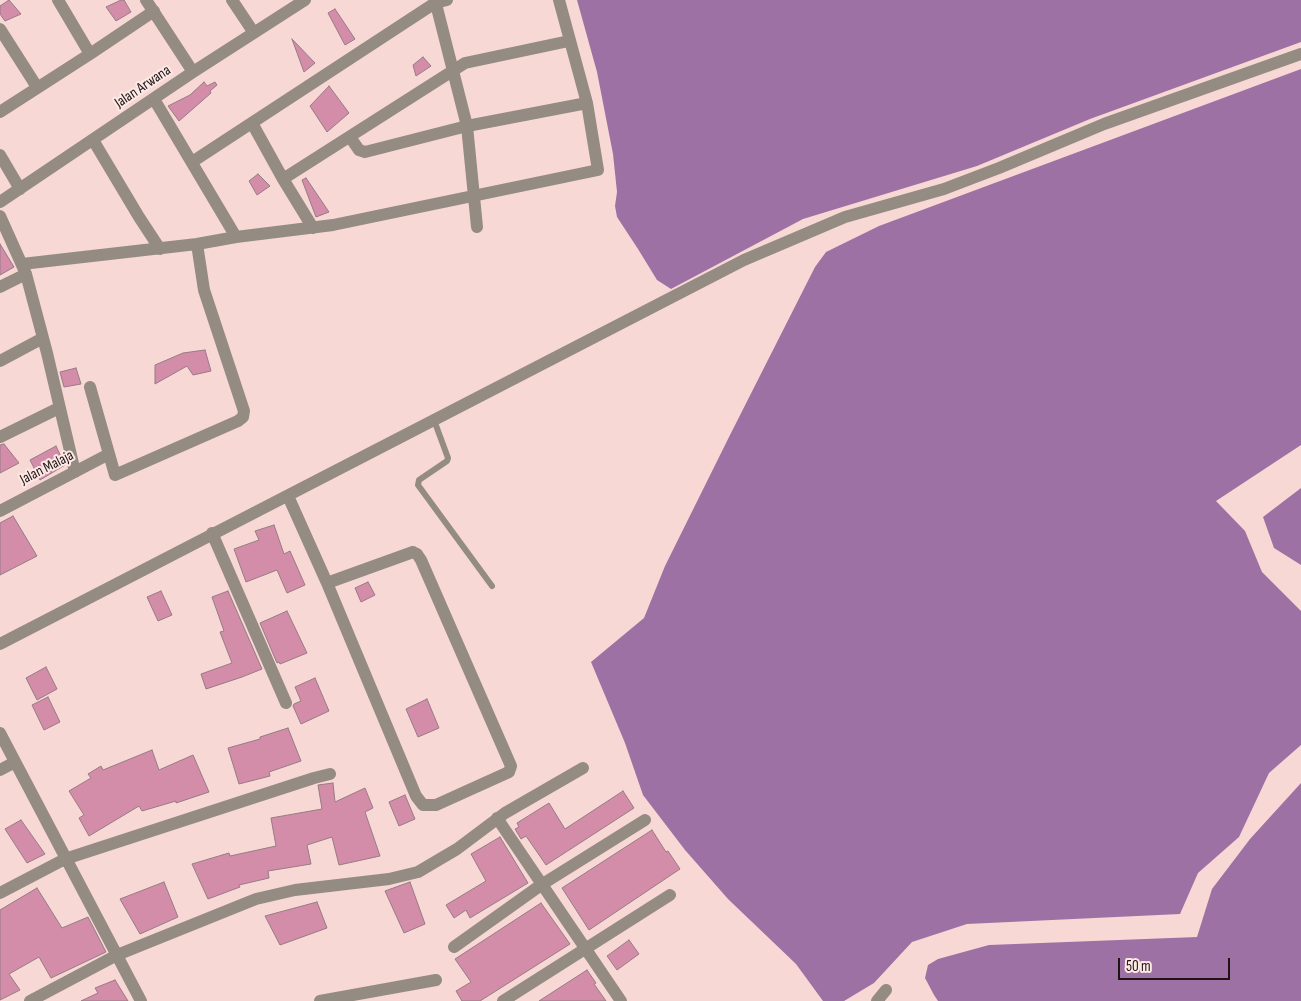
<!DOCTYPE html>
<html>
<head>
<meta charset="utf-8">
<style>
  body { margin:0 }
  #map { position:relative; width:1301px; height:1001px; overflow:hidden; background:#f8d8d4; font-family:"Sofia Sans Condensed",sans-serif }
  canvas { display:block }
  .scale { position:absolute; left:1118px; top:958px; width:112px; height:22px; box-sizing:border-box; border:2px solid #1f1413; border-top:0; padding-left:6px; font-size:15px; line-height:18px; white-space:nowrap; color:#1f1413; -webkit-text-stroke:4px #fce9e6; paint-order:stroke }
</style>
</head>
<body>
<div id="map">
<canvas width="1301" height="1001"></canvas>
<div class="scale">50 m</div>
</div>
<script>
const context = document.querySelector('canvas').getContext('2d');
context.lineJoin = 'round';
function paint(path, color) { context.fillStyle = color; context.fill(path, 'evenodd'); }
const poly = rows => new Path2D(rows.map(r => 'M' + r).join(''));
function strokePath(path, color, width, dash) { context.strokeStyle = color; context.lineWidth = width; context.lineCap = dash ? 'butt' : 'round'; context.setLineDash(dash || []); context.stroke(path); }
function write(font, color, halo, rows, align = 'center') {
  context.font = font + ' "Sofia Sans Condensed",sans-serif'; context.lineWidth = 4; context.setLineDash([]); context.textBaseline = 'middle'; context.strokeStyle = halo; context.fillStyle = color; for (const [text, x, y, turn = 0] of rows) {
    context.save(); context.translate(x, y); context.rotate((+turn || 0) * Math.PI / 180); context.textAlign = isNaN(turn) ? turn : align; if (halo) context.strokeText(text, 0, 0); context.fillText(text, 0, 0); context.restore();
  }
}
const water = poly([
  [577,0,1301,0,1301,42,1090,119,977,166,803,219,671,289,657,280,638,249,617,217,615,206,617,192,613,154,597,72],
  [1301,69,1301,445,1216,501,1245,531,1262,572,1301,611,1301,745,1269,773,1239,837,1198,873,1180,914,967,924,912,942,874,983,844,1001,823,1001,796,964,728,899,685,850,643,795,625,743,591,662,644,618,665,566,730,435,815,267,826,252,879,226],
  [1301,488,1301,565,1274,548,1263,517],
  [1301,783,1301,1001,938,1001,934,995,925,978,928,965,938,959,989,945,1197,937,1212,889,1250,839]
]);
const building = poly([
  [9,0,21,14,5,21,0,14,0,6,9,0],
  [121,0,124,0,131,12,116,21,106,7,121,0],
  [335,9,355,39,345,45,328,13,335,9],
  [292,39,315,63,304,72,292,39],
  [423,57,431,66,416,76,413,65,423,57],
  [204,82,207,86,215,82,217,85,210,91,211,93,179,121,168,106,190,95,204,82],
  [329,86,349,113,327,132,310,106,329,86],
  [258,174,270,186,257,195,249,181,258,174],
  [306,178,329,212,316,217,302,180,306,178],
  [0,244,14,267,0,275,0,244],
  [205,350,211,371,193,375,187,366,155,384,155,365,183,353,205,350],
  [76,368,81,384,64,387,60,372,76,368],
  [4,444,19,463,0,473,0,445,4,444],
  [56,446,65,465,40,480,30,460,56,446],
  [13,516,37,556,0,575,0,523,13,516],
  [274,525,284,554,290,551,305,585,287,593,277,570,246,582,234,549,259,540,255,531,274,525],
  [368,582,375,595,361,602,355,588,368,582],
  [161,591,172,615,158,621,147,597,161,591],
  [228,591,262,669,242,677,206,689,201,674,232,663,220,632,224,631,212,597,228,591],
  [287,611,307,653,280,664,279,662,277,663,260,623,287,611],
  [46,667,57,689,37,700,26,678,46,667],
  [315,678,329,711,301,724,293,706,294,704,301,701,295,687,315,678],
  [48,697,60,722,44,730,32,705,48,697],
  [427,699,439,728,418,737,406,709,427,699],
  [288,728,301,761,269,772,270,776,239,784,228,748,260,739,260,737,288,728],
  [152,750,159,770,193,755,209,792,176,803,176,801,142,811,139,806,89,836,79,818,84,815,69,791,91,778,88,774,101,766,103,770,152,750],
  [333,783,335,802,365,788,373,808,365,812,380,856,339,865,332,837,307,845,311,864,268,871,269,878,239,885,240,887,208,899,192,864,229,853,230,856,276,846,271,818,322,809,318,785,333,783],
  [623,791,634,808,546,865,526,836,521,839,515,829,519,827,517,823,549,803,565,829,623,791],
  [405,795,415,819,399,826,389,802,405,795],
  [21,820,45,854,27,863,5,829,21,820],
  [652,830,666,852,668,851,680,869,589,930,562,888,652,830],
  [500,837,528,883,470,918,466,910,454,918,446,905,486,881,471,854,500,837],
  [164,882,178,917,140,934,120,899,164,882],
  [410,882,425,924,404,933,385,891,410,882],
  [37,888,62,928,88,917,106,952,51,978,39,957,9,974,20,990,0,1000,0,910,37,888],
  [317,902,327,928,280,945,265,916,317,902],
  [541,903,570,944,480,1001,462,1001,456,991,471,982,455,959,541,903],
  [629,940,639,954,617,970,607,956,629,940],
  [587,970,596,983,594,984,606,1001,539,1001,587,970],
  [115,980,128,1001,81,1001,98,993,95,988,115,980]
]);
const lane = poly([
  [434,420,448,458,447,461,419,480,418,485,492,586]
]);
const street = poly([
  [58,0,90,54,154,11],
  [146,0,193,72],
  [232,0,254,33],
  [435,0,467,126,477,227],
  [0,29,37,87],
  [154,99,236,237],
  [0,112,90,54],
  [252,123,283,179,313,228],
  [350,137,359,150,365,152,467,126,587,103],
  [93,140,139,217,160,249],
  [0,155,20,189],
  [192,162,435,3,447,0],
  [283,179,465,63,569,41],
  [0,202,193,72,305,0],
  [0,216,26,274,47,353,75,472],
  [22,264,197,244,236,237,333,225,598,170,587,103,559,0],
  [0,287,26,274],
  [0,361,43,338],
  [90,387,115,475,238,421,243,417,244,411,204,290,197,244],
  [0,437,59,408],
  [288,496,327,583],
  [0,511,109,454],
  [212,533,286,703],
  [413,552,417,554,421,560,511,766,509,772,436,805,423,805,416,796,327,583,413,552],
  [0,644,744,260,845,217,944,189,999,168,1104,124,1301,54],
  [0,733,141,1001],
  [0,770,15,762],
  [497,818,621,1001],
  [0,893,65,859,314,778,330,774],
  [454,947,541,885,645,820],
  [30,1001,117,955,256,899,295,890,389,879,418,872,457,849,505,813,583,768],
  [320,1001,436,980],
  [503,1001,670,895],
  [877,1001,886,990]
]);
const streetNames = [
  ["Jalan Arwana",143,87,-34],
  ["Jalan Malaja",47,468,-27]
];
paint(water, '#9e71a4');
paint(building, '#d38da8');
strokePath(building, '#967b85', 1);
strokePath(lane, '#948b83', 6);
strokePath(street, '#948b83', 12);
write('15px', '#1f1413', '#fce9e6', streetNames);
</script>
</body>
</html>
